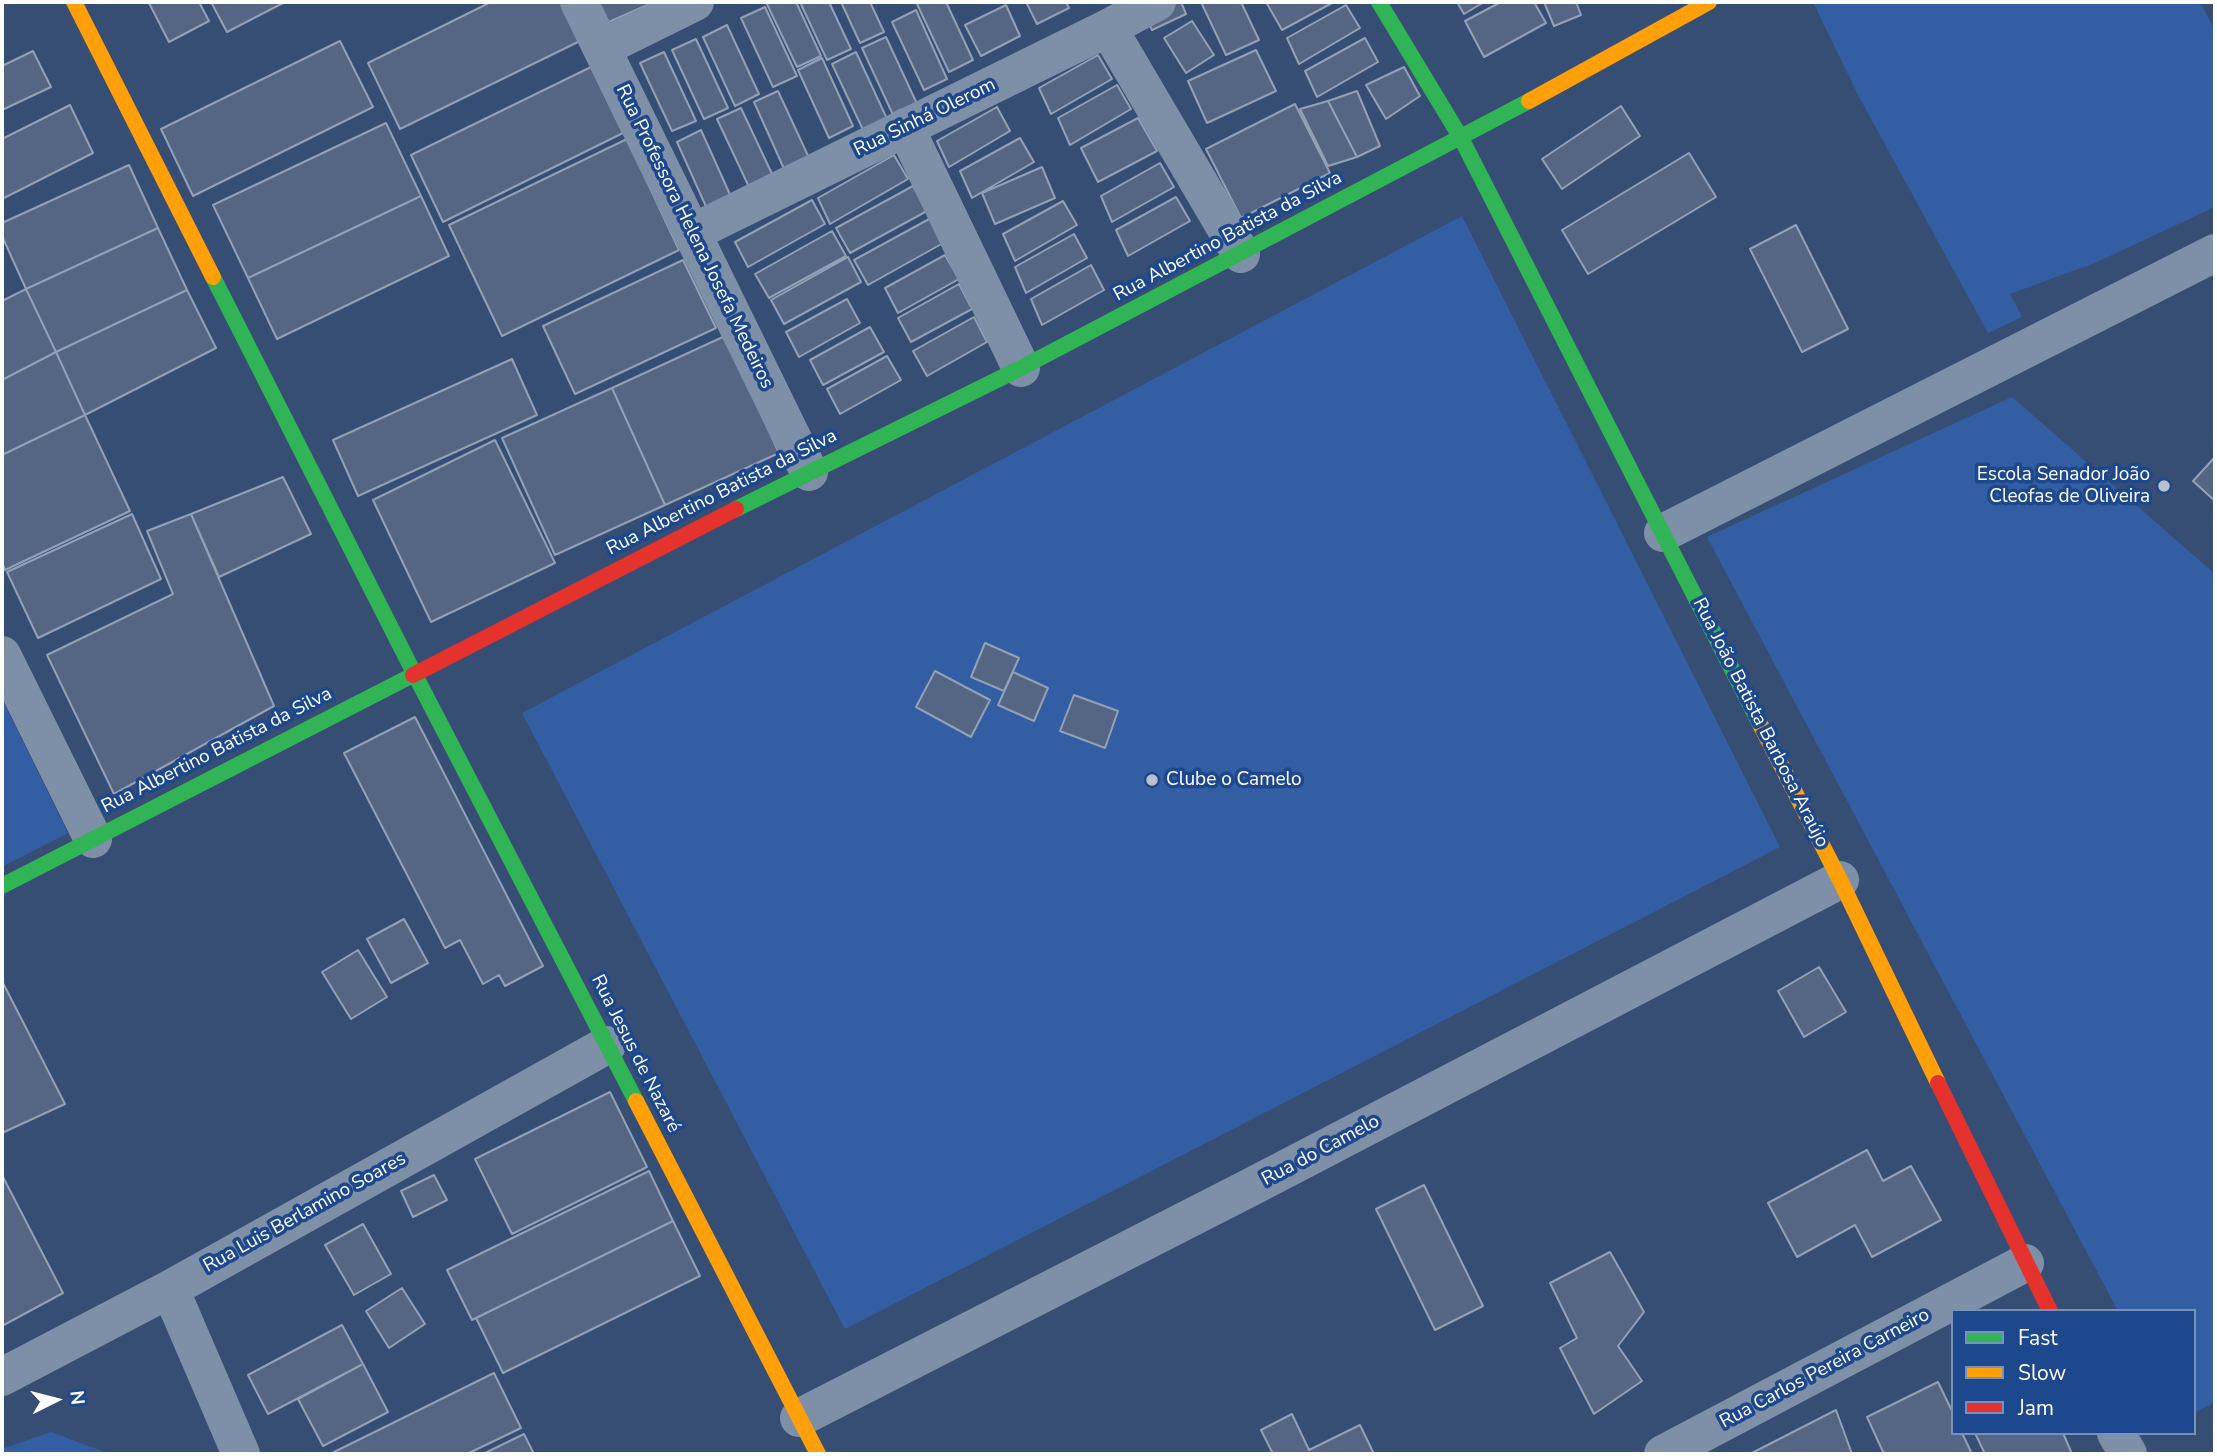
<!DOCTYPE html>
<html>
<head>
<meta charset="utf-8">
<style>
  body { margin:0 }
  #map { position:relative; width:2217px; height:1456px; overflow:hidden; background:#374e74; font-family:"Nunito Sans",sans-serif }
  canvas { display:block }
  .frame { position:absolute; inset:0; border:4px solid #fff; pointer-events:none }
  .legend { position:absolute; left:1951px; top:1309px; width:245px; height:126px; box-sizing:border-box; background:#1e488d; border:2px solid #7891bb; margin:0; padding:9px 12px; list-style:none; font-size:21px; color:#fff }
  .legend li { display:flex; align-items:center; gap:14px; height:35px }
  .legend b { width:35px; border:2px solid #7891bb }
  .north { position:absolute; left:21px; top:1365px; width:70px; height:70px; -webkit-text-stroke:5px #1e488d; paint-order:stroke; rotate:84deg; font-size:19px; font-weight:700; line-height:28px; text-align:center; color:#fff }
  .north::after { content:''; display:block; margin:auto; width:24px; height:32px; background:#fff; clip-path:polygon(50% 0,100% 100%,50% 72%,0 100%) }
</style>
</head>
<body>
<div id="map">
<canvas width="2217" height="1456"></canvas>
<div class="frame"></div>
<ul class="legend">
<li><b style="height:9px;background:#30b455"></b>Fast</li>
<li><b style="height:9px;background:#ff9f0a"></b>Slow</li>
<li><b style="height:9px;background:#e5322d"></b>Jam</li>
</ul>
<div class="north">N</div>
</div>
<script>
const context = document.querySelector('canvas').getContext('2d');
context.lineJoin = 'round';
function paint(path, color) { context.fillStyle = color; context.fill(path, 'evenodd'); }
const poly = rows => new Path2D(rows.map(r => 'M' + r).join(''));
function strokePath(path, color, width, dash) { context.strokeStyle = color; context.lineWidth = width; context.lineCap = dash ? 'butt' : 'round'; context.setLineDash(dash || []); context.stroke(path); }
function write(font, color, halo, rows, align = 'center') {
  context.font = font + ' "Nunito Sans",sans-serif'; context.lineWidth = 7; context.setLineDash([]); context.textBaseline = 'middle'; context.strokeStyle = halo; context.fillStyle = color; for (const [text, x, y, turn = 0] of rows) {
    context.save(); context.translate(x, y); context.rotate((+turn || 0) * Math.PI / 180); context.textAlign = isNaN(turn) ? turn : align; if (halo) context.strokeText(text, 0, 0); context.fillText(text, 0, 0); context.restore();
  }
}
const green = poly([
  [1813,2,2200,2,2215,30,2215,207,2097,262,2010,294,2022,317,1988,333,1858,95],
  [1462,216,1780,847,845,1329,522,713],
  [2012,397,2215,574,2215,1402,2194,1413,2194,1311,2118,1311,1707,537],
  [2,699,68,833,2,867],
  [51,1432,110,1454,2,1454,2,1449]
]);
const building = poly([
  [151,2,199,2,209,21,169,42,149,3,151,2],
  [211,2,285,2,227,32,211,2],
  [491,2,561,2,580,41,400,129,368,63,491,2],
  [592,2,654,2,602,25,592,2],
  [766,2,796,2,821,56,797,67,766,2],
  [800,2,829,2,851,49,827,60,800,2],
  [841,2,870,2,884,32,860,43,841,2],
  [921,2,946,2,973,60,949,72,917,4,921,2],
  [1026,2,1066,2,1069,8,1037,24,1026,2],
  [1166,2,1181,2,1186,14,1152,30,1143,12,1166,2],
  [1201,2,1241,2,1259,40,1226,55,1201,2],
  [1266,2,1334,2,1282,30,1266,2],
  [1457,2,1484,2,1464,14,1457,2],
  [1501,2,1534,2,1546,23,1484,57,1465,21,1501,2],
  [1544,2,1576,2,1581,15,1554,26,1544,2],
  [1006,5,1020,36,981,56,965,25,1006,5],
  [1346,5,1360,28,1299,64,1287,38,1346,5],
  [765,7,797,76,773,87,741,18,765,7],
  [916,10,947,79,924,90,892,22,916,10],
  [1192,21,1214,55,1186,73,1164,38,1192,21],
  [727,25,759,94,735,106,703,37,727,25],
  [886,37,918,106,894,117,862,48,886,37],
  [1365,38,1378,62,1317,97,1305,71,1365,38],
  [696,39,728,108,704,119,672,50,696,39],
  [340,41,373,107,193,196,161,129,340,41],
  [1256,50,1276,91,1207,123,1188,81,1256,50],
  [33,51,51,87,2,110,2,66,33,51],
  [664,52,696,121,672,131,640,63,664,52],
  [856,52,888,121,864,132,832,64,856,52],
  [1098,55,1112,79,1051,114,1039,88,1098,55],
  [822,58,853,126,829,138,798,70,822,58],
  [591,67,623,133,443,222,411,155,591,67],
  [1404,67,1420,96,1386,119,1366,85,1404,67],
  [1117,85,1131,109,1070,145,1058,118,1117,85],
  [778,91,810,160,785,171,754,102,778,91],
  [1357,91,1380,146,1357,157,1328,101,1357,91],
  [1328,101,1357,157,1328,166,1300,109,1328,101],
  [1295,104,1330,173,1241,218,1206,149,1295,104],
  [70,105,93,153,2,199,2,139,70,105],
  [1621,106,1640,136,1562,189,1542,159,1621,106],
  [997,107,1010,131,949,167,937,141,997,107],
  [741,108,773,176,749,187,717,119,741,108],
  [1138,118,1157,151,1098,182,1081,148,1138,118],
  [386,123,421,196,248,278,213,205,386,123],
  [701,130,732,199,708,211,677,142,701,130],
  [1020,138,1034,162,972,198,960,171,1020,138],
  [627,139,679,250,502,336,449,225,627,139],
  [1689,153,1716,197,1588,274,1562,230,1689,153],
  [894,155,908,179,830,224,818,198,894,155],
  [1160,163,1174,187,1112,222,1101,196,1160,163],
  [129,165,158,228,26,289,2,236,2,223,129,165],
  [1042,167,1055,198,995,224,982,193,1042,167],
  [913,186,927,211,850,253,836,228,913,186],
  [421,196,449,256,277,339,248,278,421,196],
  [1176,197,1190,221,1128,256,1116,230,1176,197],
  [812,200,825,224,748,267,735,242,812,200],
  [1063,201,1077,225,1015,261,1003,234,1063,201],
  [931,218,945,242,868,285,854,260,931,218],
  [1796,225,1848,329,1802,352,1750,249,1796,225],
  [158,228,187,290,56,352,26,289,158,228],
  [832,231,846,256,769,298,755,274,832,231],
  [1074,234,1087,258,1026,293,1015,267,1074,234],
  [945,255,959,279,898,313,885,288,945,255],
  [848,257,861,282,784,324,771,300,848,257],
  [683,260,716,328,575,394,543,326,683,260],
  [1091,265,1104,290,1042,325,1031,299,1091,265],
  [959,284,972,309,911,342,898,318,959,284],
  [26,289,56,352,2,380,2,301,26,289],
  [187,290,216,348,85,415,56,352,187,290],
  [847,299,860,323,799,357,786,332,847,299],
  [974,317,987,342,927,376,913,351,974,317],
  [870,327,884,352,823,385,810,360,870,327],
  [725,336,779,453,665,505,612,388,725,336],
  [56,352,85,415,2,455,2,380,56,352],
  [887,356,901,380,840,414,827,389,887,356],
  [512,359,537,415,358,496,333,440,512,359],
  [612,388,665,505,555,555,502,438,612,388],
  [85,415,130,511,5,570,2,563,2,455,85,415],
  [495,440,555,563,431,622,373,500,495,440],
  [2215,457,2215,501,2193,481,2215,457],
  [283,477,311,534,219,577,191,514,283,477],
  [132,514,161,579,38,638,7,572,132,514],
  [191,514,274,706,114,794,47,655,173,594,147,531,191,514],
  [985,643,1019,658,1004,691,971,677,985,643],
  [935,671,990,700,971,737,916,707,935,671],
  [1013,672,1048,688,1034,721,998,705,1013,672],
  [1074,695,1118,711,1105,748,1060,731,1074,695],
  [415,717,543,966,505,986,499,975,483,984,460,940,445,948,344,753,415,717],
  [404,919,428,963,391,983,367,939,404,919],
  [358,950,387,997,351,1019,322,972,358,950],
  [1819,967,1846,1012,1804,1037,1778,991,1819,967],
  [2,981,65,1104,2,1133,2,981],
  [610,1092,647,1167,512,1234,475,1159,610,1092],
  [1867,1150,1883,1181,1911,1166,1941,1220,1872,1257,1855,1225,1797,1257,1768,1203,1867,1150],
  [649,1171,673,1221,472,1320,447,1270,649,1171],
  [2,1175,63,1293,2,1326,2,1175],
  [434,1175,447,1200,413,1217,401,1191,434,1175],
  [1424,1185,1483,1306,1435,1330,1376,1209,1424,1185],
  [673,1221,700,1276,503,1373,476,1318,673,1221],
  [363,1224,391,1274,354,1295,325,1245,363,1224],
  [1610,1252,1644,1312,1618,1346,1642,1381,1594,1414,1560,1348,1577,1338,1550,1283,1610,1252],
  [402,1288,425,1324,389,1348,366,1311,402,1288],
  [342,1325,363,1364,268,1414,248,1375,342,1325],
  [363,1364,388,1412,323,1446,298,1399,363,1364],
  [494,1373,521,1428,467,1454,330,1454,494,1373],
  [1938,1382,1953,1413,1953,1433,1962,1433,1972,1454,1884,1454,1867,1417,1938,1382],
  [1836,1410,1852,1454,1750,1454,1836,1410],
  [1292,1414,1309,1450,1360,1425,1374,1454,1273,1454,1261,1430,1292,1414],
  [1975,1433,2063,1433,2072,1454,1985,1454,1975,1433],
  [524,1434,534,1454,483,1454,524,1434]
]);
const street = poly([
  [579,2,809,472],
  [1108,28,1241,254],
  [602,48,695,2],
  [905,127,1021,368],
  [692,233,1108,28,1157,2],
  [1663,533,2215,253],
  [2,655,93,839],
  [170,1289,241,1454],
  [2,1377,170,1289,607,1045],
  [799,1418,1251,1187,1840,880],
  [2116,1433,2128,1454],
  [1663,1454,2025,1263]
]);
const fast = poly([
  [1379,2,1461,138,1761,726],
  [213,277,414,673,636,1101],
  [736,509,1021,368,1529,101],
  [2,886,413,675]
]);
const slow = poly([
  [74,2,213,277],
  [1529,101,1709,2],
  [1761,726,1840,880,1938,1083],
  [636,1101,818,1454]
]);
const jam = poly([
  [413,675,736,509],
  [1938,1083,2050,1311]
]);
const markers = [
  [2164,486,7,"#b9c1ce"],
  [1152,780,7,"#b9c1ce"]
];
const streetNames = [
  ["Rua Sinhá Olerom",925,118,-26],
  ["Rua Professora Helena Josefa Medeiros",694,237,64],
  ["Rua Albertino Batista da Silva",1228,237,-28],
  ["Rua Albertino Batista da Silva",722,493,-27],
  ["Rua João Batista Barbosa Araújo",1760,723,63],
  ["Rua Albertino Batista da Silva",217,751,-27],
  ["Rua Jesus de Nazaré",635,1054,63],
  ["Rua do Camelo",1321,1151,-28],
  ["Rua Luis Berlamino Soares",305,1213,-29],
  ["Rua Carlos Pereira Carneiro",1825,1369,-28]
];
const poiNames = [
  ["Escola Senador João",2150,475],
  ["Cleofas de Oliveira",2150,497],
  ["Clube o Camelo",1166,780,"left"]
];
paint(green, '#335ea4');
paint(building, '#546684');
strokePath(building, '#93a0b6', 2);
strokePath(street, '#7e8fa8', 38);
strokePath(fast, '#30b455', 16);
strokePath(slow, '#ff9f0a', 16);
strokePath(jam, '#e5322d', 16);
for (const [x, y, r, color] of markers) { const dot = new Path2D(); dot.arc(x, y, r, 0, 2 * Math.PI); context.fillStyle = color; context.fill(dot); strokePath(dot, '#1e488d', 2.5); }
write('19px', '#fff', '#1e488d', streetNames);
write('19px', '#fff', '#1e488d', poiNames, 'right');
</script>
</body>
</html>
